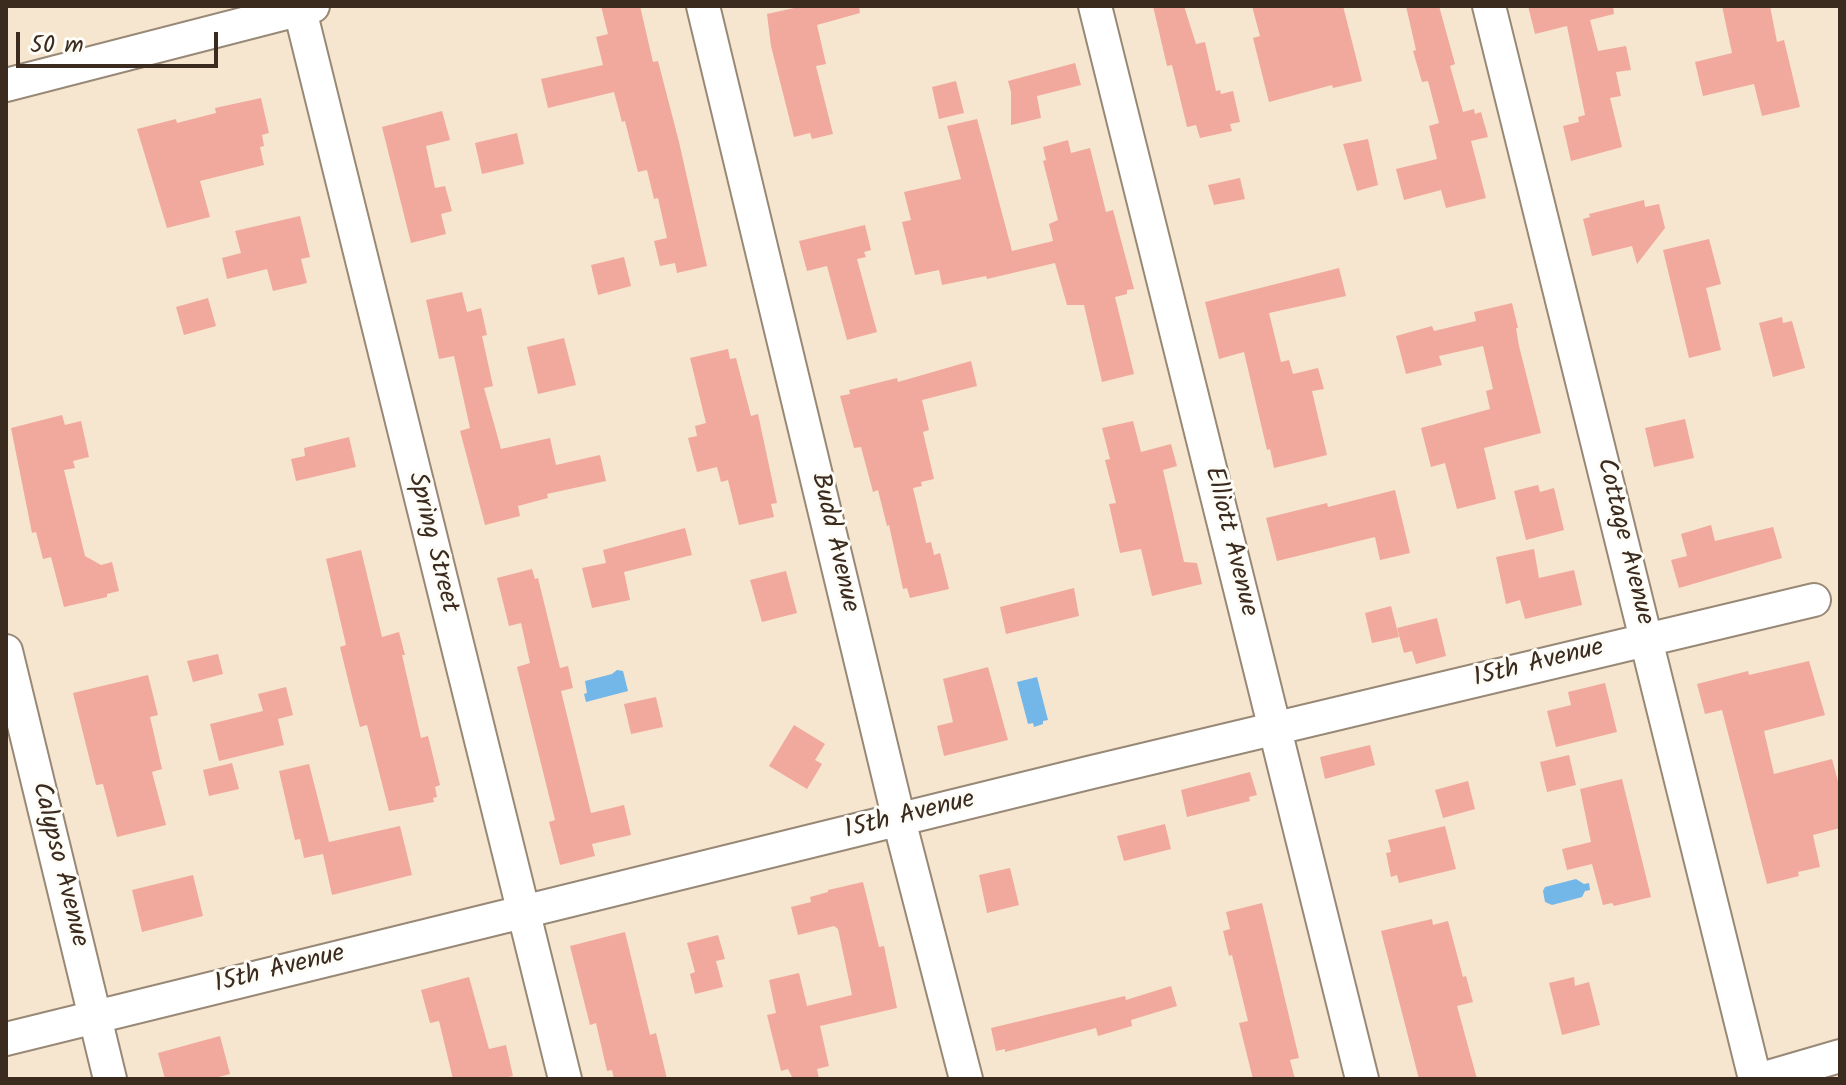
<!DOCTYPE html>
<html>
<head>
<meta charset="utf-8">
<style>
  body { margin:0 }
  #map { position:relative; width:1846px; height:1085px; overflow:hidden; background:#f6e6cf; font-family:Kalam,sans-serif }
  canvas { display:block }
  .frame { position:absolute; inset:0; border:8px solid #3b2a1e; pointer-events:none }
  .scale { position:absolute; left:16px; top:32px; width:202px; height:36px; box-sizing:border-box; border:4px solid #3b2a1e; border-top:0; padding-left:10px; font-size:24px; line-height:28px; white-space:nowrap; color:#3b2a1e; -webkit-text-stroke:6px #fdfcf7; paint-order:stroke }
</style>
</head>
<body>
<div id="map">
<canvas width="1846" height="1085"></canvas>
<div class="frame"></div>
<div class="scale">50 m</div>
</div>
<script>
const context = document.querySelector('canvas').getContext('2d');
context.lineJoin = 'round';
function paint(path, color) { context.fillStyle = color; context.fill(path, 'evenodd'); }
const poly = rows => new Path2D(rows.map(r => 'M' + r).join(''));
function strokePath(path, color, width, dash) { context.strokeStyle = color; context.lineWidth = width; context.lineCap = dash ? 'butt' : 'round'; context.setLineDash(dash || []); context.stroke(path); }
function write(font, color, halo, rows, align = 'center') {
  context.font = font + ' Kalam,sans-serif'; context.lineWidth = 6; context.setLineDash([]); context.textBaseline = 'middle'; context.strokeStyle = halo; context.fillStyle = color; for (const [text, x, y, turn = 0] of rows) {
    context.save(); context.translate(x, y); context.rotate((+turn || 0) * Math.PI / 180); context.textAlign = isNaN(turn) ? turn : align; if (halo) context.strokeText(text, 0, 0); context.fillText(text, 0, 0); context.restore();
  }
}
const water = poly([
  [617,670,623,671,628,691,586,702,584,694,587,693,585,681,612,674],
  [1037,677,1048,720,1043,721,1043,724,1034,727,1033,723,1028,724,1017,682],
  [1576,879,1584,884,1589,883,1590,890,1585,891,1582,897,1552,905,1545,902,1543,891,1545,887]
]);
const building = poly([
  [601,6,640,6,653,62,658,61,679,142,707,266,677,273,675,263,660,266,654,241,667,238,658,198,654,199,647,170,638,172,625,121,622,122,614,92,548,108,541,79,603,65,596,37,608,34],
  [803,6,859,6,860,13,817,25,826,64,816,66,833,134,812,139,810,133,794,137,771,46,767,14],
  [1153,6,1184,6,1196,44,1205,42,1216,91,1220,90,1221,94,1233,91,1240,122,1230,124,1232,131,1200,138,1196,125,1187,127,1172,65,1167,66],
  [1252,6,1343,6,1362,81,1333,88,1332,85,1269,102,1253,38,1260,36],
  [1406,6,1439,6,1455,64,1450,66,1463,112,1474,109,1475,114,1481,112,1488,137,1471,141,1486,198,1446,208,1441,190,1404,200,1396,169,1437,159,1429,126,1439,123,1428,81,1422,82,1413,51,1416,50],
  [1528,6,1613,6,1614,14,1590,20,1598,51,1626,46,1631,70,1616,72,1621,96,1610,98,1622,147,1571,161,1563,126,1579,122,1578,117,1585,115,1567,26,1535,34],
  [1722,6,1770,6,1777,42,1784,40,1800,107,1762,116,1754,84,1703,96,1695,62,1732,53],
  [1075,63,1081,85,1037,96,1041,118,1011,125,1011,92,1008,81],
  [956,81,964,113,939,119,932,87],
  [261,98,269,133,262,135,264,146,260,147,264,165,200,181,210,217,167,228,137,129,176,119,177,123,216,113,215,108],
  [442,111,450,140,426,146,435,188,445,186,452,211,441,214,446,234,411,243,382,127],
  [977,119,1012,251,1053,241,1049,224,1058,220,1043,161,1046,160,1043,147,1068,140,1071,153,1090,148,1106,212,1113,210,1134,289,1127,290,1127,294,1115,297,1134,374,1102,382,1084,305,1067,305,1055,263,987,279,986,276,942,285,939,270,915,275,902,222,911,220,904,192,961,179,947,126],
  [517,133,524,164,482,174,475,143],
  [1368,139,1378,185,1357,191,1343,144],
  [1240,178,1245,199,1214,205,1208,185],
  [1644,200,1645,207,1659,204,1665,228,1637,264,1632,246,1592,256,1583,219,1590,217,1589,214],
  [300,216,310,257,301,259,307,283,273,291,267,269,227,279,222,258,241,253,235,231],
  [865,225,871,250,864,252,866,257,857,259,877,332,847,340,827,266,807,271,799,241],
  [1709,239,1721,284,1706,288,1721,350,1689,358,1663,250],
  [624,257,631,286,598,295,591,265],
  [1339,268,1346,296,1269,313,1281,362,1289,360,1293,374,1318,368,1324,389,1312,391,1327,455,1274,468,1270,449,1267,450,1244,352,1219,359,1205,302],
  [462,292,467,312,481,308,487,335,482,336,493,386,484,388,501,449,550,438,556,465,600,455,606,481,547,494,548,498,518,506,520,516,485,525,460,431,470,428,454,356,439,359,426,300],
  [208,298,216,326,184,335,176,307],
  [1512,303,1518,328,1516,328,1519,346,1541,433,1484,448,1496,499,1457,509,1445,463,1431,467,1421,428,1490,409,1486,391,1493,389,1483,346,1439,356,1442,365,1406,374,1396,336,1432,326,1434,331,1476,321,1474,312],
  [1782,317,1783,323,1792,321,1805,368,1773,377,1759,323],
  [564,338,576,385,538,394,527,347],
  [728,349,730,359,736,358,751,416,758,414,777,503,771,504,774,517,739,525,728,480,721,482,717,467,697,472,688,438,697,436,695,426,706,423,690,358],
  [971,361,977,386,922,400,929,430,923,432,934,479,921,482,922,486,913,488,926,543,931,542,934,555,940,553,949,589,910,598,907,588,903,589,889,525,887,526,878,490,873,492,861,447,854,448,840,396,850,394,849,390,897,378,898,382],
  [62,415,65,425,81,421,89,457,73,461,75,468,64,470,85,556,101,565,112,562,119,591,107,594,107,597,64,607,51,557,43,559,36,532,32,533,11,428],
  [1685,419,1694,458,1654,467,1645,428],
  [1133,421,1141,452,1171,444,1177,466,1163,470,1184,562,1197,563,1202,584,1152,596,1141,549,1120,553,1109,504,1116,503,1105,460,1110,459,1102,428],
  [349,437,356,467,296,481,291,459,305,456,304,448],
  [1538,485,1540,492,1554,488,1564,530,1526,540,1514,491],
  [1395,490,1410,553,1380,560,1375,537,1277,561,1266,518,1327,503,1328,507],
  [1711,525,1715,541,1773,527,1782,558,1679,588,1671,560,1687,556,1681,534],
  [685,528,692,555,624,572,630,600,592,608,582,568,606,563,603,550],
  [1534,549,1539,578,1574,570,1582,605,1525,619,1520,600,1506,604,1496,557],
  [361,550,382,637,399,632,405,655,402,655,421,738,428,736,440,785,435,787,437,797,433,798,434,802,389,811,367,725,360,727,352,696,340,647,346,645,326,559],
  [532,569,535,579,538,578,560,668,568,666,573,688,561,691,591,813,624,805,631,835,592,844,595,856,560,865,549,822,555,820,517,667,530,663,521,623,509,626,497,578],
  [786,571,797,613,762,622,750,580],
  [1074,588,1079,616,1006,634,1000,607],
  [1391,606,1399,637,1372,643,1365,613],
  [1437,618,1446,656,1416,664,1412,651,1404,653,1397,628],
  [218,654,223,674,193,682,187,661],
  [1809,661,1825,715,1764,731,1774,774,1832,759,1840,789,1840,828,1813,835,1820,867,1798,872,1799,876,1767,884,1722,710,1705,714,1697,684,1748,671,1749,675],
  [988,667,1008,740,944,756,937,726,953,722,943,679],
  [148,675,158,715,150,717,162,769,152,772,166,825,117,837,103,784,96,785,73,693],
  [1605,683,1617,732,1556,747,1547,711,1571,705,1568,692],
  [286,687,293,715,278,719,284,745,219,761,210,724,263,711,258,694],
  [656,697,663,727,631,734,624,704],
  [794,725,825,744,815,760,822,764,807,789,769,766],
  [1370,745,1375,765,1325,779,1320,757],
  [1569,755,1576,785,1547,792,1540,762],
  [232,763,239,789,209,796,203,770],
  [309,764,329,842,400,826,412,875,332,895,323,854,304,858,300,839,295,840,279,771],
  [1250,772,1257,795,1249,797,1250,801,1187,817,1181,790],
  [1622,779,1651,897,1614,906,1612,903,1603,905,1592,864,1567,870,1562,849,1591,842,1580,789],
  [1468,781,1475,809,1443,818,1435,790],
  [1165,824,1171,849,1124,861,1117,836],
  [1445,826,1456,869,1399,883,1397,875,1391,877,1386,853,1391,852,1388,840],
  [1010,868,1019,905,987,913,979,875],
  [193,875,203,916,142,932,132,890],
  [863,882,879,947,884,946,897,1008,820,1026,829,1066,817,1069,819,1079,793,1079,788,1069,781,1071,767,1015,776,1013,769,980,799,973,807,1006,852,995,838,929,834,926,798,935,791,907,811,902,810,897,828,892,828,890],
  [1262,903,1299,1058,1290,1060,1295,1079,1253,1079,1239,1023,1248,1021,1232,955,1229,956,1223,931,1230,929,1226,912],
  [1432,919,1433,925,1448,921,1463,977,1466,976,1473,1002,1457,1006,1477,1079,1419,1079,1381,931],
  [625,932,650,1035,656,1033,667,1079,614,1079,612,1070,607,1071,596,1023,590,1025,570,946],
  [718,935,725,959,716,961,723,987,695,994,690,974,695,972,687,943],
  [469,977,489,1049,506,1045,513,1076,500,1079,453,1079,439,1021,430,1023,421,990],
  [1574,977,1575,986,1589,982,1600,1025,1562,1035,1549,983],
  [1171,986,1177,1006,1131,1020,1132,1026,1098,1036,1096,1028,1005,1052,1005,1049,996,1051,991,1028,1125,996,1126,1000],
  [220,1036,230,1074,211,1079,165,1079,158,1053]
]);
const minor = poly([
  [299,6,565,1079],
  [703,6,899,820,966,1079],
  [1095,6,1362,1079],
  [1489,6,1755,1079],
  [6,85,313,6],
  [6,651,110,1079],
  [6,1039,1088,773,1814,600],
  [1761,1079,1840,1056]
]);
const streetNames = [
  ["Elliott Avenue",1229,542,76],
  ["Cottage Avenue",1623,542,76],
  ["Spring Street",431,543,76],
  ["Budd Avenue",833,543,77],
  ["15th Avenue",1539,665,-14],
  ["15th Avenue",910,817,-14],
  ["Calypso Avenue",58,865,76],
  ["15th Avenue",280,971,-14]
];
paint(water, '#73b6e8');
paint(building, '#f0a99c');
strokePath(minor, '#988876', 36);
strokePath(minor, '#fff', 32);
write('26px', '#3b2a1e', '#fdfcf7', streetNames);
</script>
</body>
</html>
